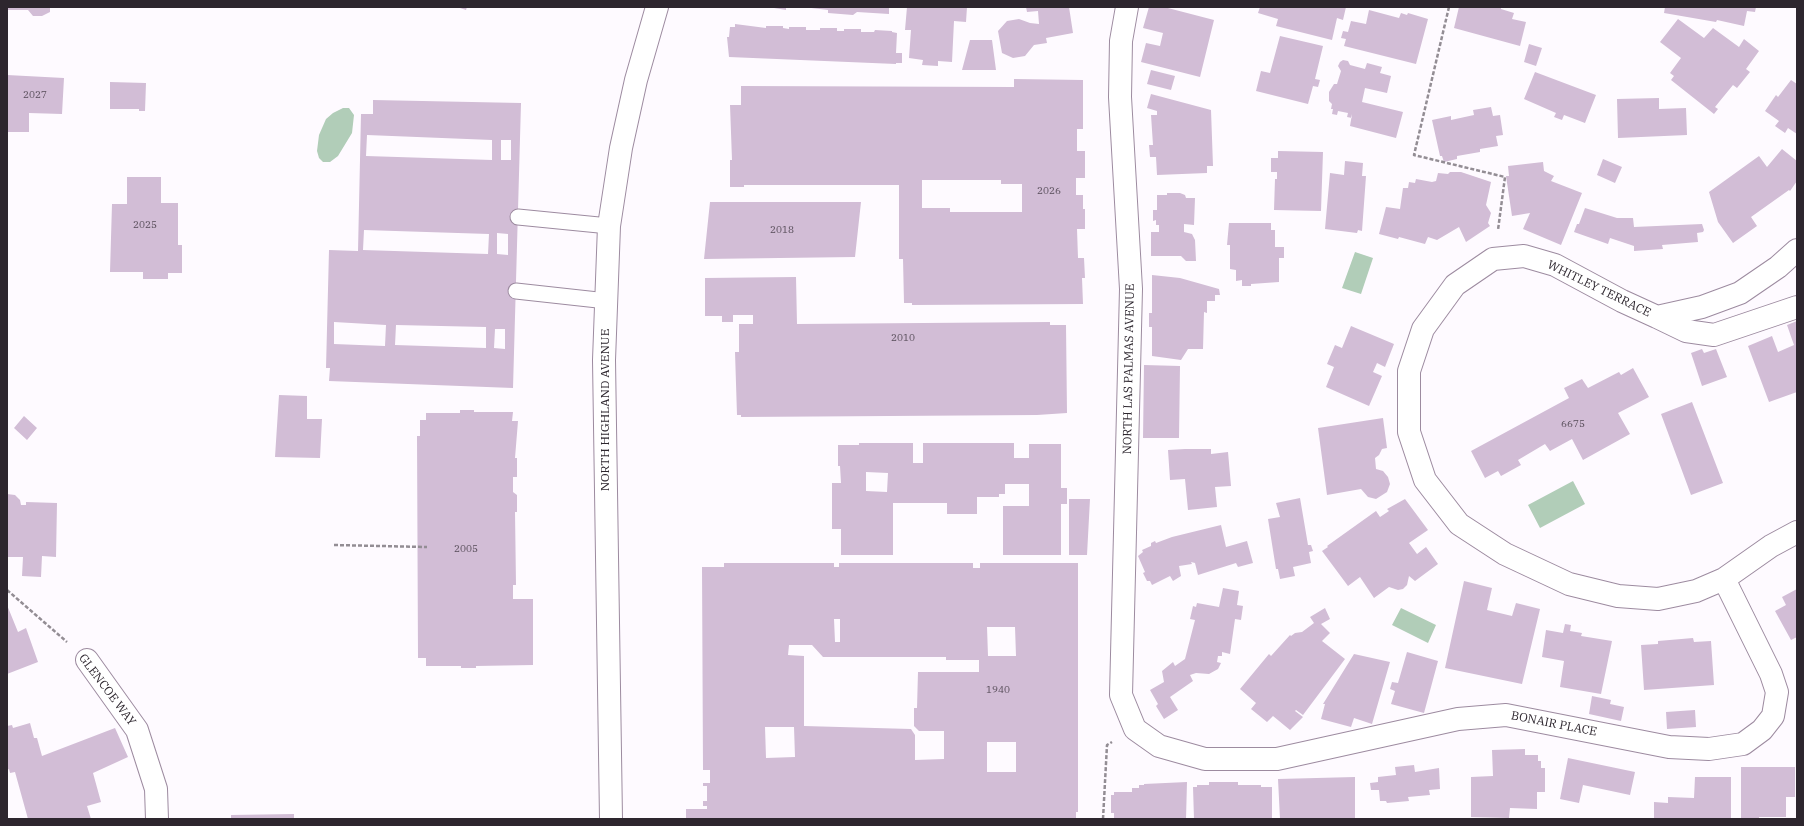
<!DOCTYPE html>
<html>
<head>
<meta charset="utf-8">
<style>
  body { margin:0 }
  #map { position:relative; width:1804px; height:826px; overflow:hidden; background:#fefaff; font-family:"IBM Plex Serif",serif }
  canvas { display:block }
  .frame { position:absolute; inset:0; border:8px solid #2d262e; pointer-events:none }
</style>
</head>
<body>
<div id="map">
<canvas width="1804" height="826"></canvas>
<div class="frame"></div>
</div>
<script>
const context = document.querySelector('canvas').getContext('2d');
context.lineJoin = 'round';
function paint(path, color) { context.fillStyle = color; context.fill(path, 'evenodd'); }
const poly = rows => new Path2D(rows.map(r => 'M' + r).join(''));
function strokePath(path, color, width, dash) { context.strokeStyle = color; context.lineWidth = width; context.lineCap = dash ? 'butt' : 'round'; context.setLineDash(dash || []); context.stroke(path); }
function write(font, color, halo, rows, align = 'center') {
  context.font = font + ' "IBM Plex Serif",serif'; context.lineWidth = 3; context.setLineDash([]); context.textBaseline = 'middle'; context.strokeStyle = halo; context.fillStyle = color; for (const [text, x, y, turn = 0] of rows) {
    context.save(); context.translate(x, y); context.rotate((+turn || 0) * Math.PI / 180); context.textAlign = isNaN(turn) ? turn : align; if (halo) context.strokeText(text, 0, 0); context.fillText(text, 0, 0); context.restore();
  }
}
const water = poly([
  [343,108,349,108,354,115,352,133,338,156,330,162,323,162,319,158,317,151,319,135,326,119,333,113],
  [1355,252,1373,258,1361,294,1342,288],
  [1573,481,1585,504,1540,528,1528,505],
  [1401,608,1436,625,1428,643,1392,625]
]);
const building = poly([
  [7,7,50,7,50,12,42,16,33,16,28,10,7,10],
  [457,7,467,7,466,10],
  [768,7,786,7,786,10],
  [803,7,889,7,889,14,857,12,853,15,828,13,828,10],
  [907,7,967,7,966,22,954,21,952,62,938,61,938,66,922,65,923,60,909,58,911,30,905,30],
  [1026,7,1069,7,1073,33,1046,38,1047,43,1034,45,1025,56,1013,58,1002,53,998,31,1007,21,1019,19,1030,23,1039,24,1038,11,1027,12],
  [1149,7,1164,7,1214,20,1200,77,1141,62,1146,43,1160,46,1163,33,1143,28],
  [1260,7,1346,7,1343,20,1337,18,1332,40,1276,26,1278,19,1258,13],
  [1459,7,1501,7,1501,9,1514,13,1512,19,1526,22,1520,46,1454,28],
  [1665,7,1756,7,1755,12,1747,11,1744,26,1717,20,1716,22,1664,13],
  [1369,10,1399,18,1401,13,1407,15,1408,13,1428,19,1416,64,1344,46,1346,39,1341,38,1343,31,1348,32,1351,21,1366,24],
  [1678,19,1704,38,1713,28,1739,47,1744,39,1759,51,1746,69,1750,72,1737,88,1733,85,1715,107,1718,109,1714,114,1671,80,1674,76,1670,73,1681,58,1660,42],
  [735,24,766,28,766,26,783,26,783,28,789,29,789,27,806,27,806,30,820,30,820,28,837,28,837,31,844,31,844,29,861,29,861,32,874,32,875,30,892,31,892,32,897,33,896,53,902,53,902,63,896,63,896,64,729,57,727,37,729,37,730,27,735,27],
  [1280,36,1323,46,1315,79,1320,80,1318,87,1313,86,1308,104,1256,91,1261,71,1270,73],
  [970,40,992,40,996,70,962,70],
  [1529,44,1542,48,1536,66,1524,62],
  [1343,60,1348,61,1350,65,1365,69,1367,63,1382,67,1380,73,1391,76,1387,93,1365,88,1362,102,1403,112,1396,138,1350,126,1352,114,1352,118,1347,117,1348,113,1338,111,1337,115,1332,114,1333,109,1331,109,1332,104,1329,101,1329,92,1334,84,1337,84,1341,71,1338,66,1340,62],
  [1151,70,1175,76,1171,90,1147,84],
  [1535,72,1596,95,1585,123,1564,115,1562,120,1554,117,1556,113,1524,99],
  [7,75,64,78,62,114,29,113,29,132,7,132],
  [1014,79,1083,80,1083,129,1077,129,1077,151,1085,151,1085,178,1076,178,1076,195,1083,195,1083,209,1085,209,1085,229,1077,229,1078,258,1084,258,1085,278,1082,278,1083,304,912,305,912,303,904,303,903,259,899,259,899,185,744,185,744,187,730,187,730,160,732,160,730,105,741,105,741,86,1014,87],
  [922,180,1001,180,1001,184,1022,184,1022,212,950,212,950,208,922,208],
  [1791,80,1797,84,1797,134,1788,128,1785,133,1775,126,1779,121,1765,111,1776,95,1778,97],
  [110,82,146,83,145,111,139,111,139,109,110,109],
  [1151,94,1211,110,1213,166,1207,166,1207,173,1157,175,1156,157,1150,157,1149,145,1153,145,1151,115,1157,115,1157,111,1147,108],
  [1659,98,1659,109,1686,108,1687,135,1618,138,1617,99],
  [373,100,521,103,513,388,329,381,330,368,326,368,329,250,358,251,361,114,373,114],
  [367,135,492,140,492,160,366,156],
  [501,140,511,140,511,160,501,160],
  [364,230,489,234,488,254,363,250],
  [497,233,508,234,508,255,497,254],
  [334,322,386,325,385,346,334,344],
  [396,325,486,327,486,348,395,345],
  [495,329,505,329,505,349,494,348],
  [1491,107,1493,116,1500,115,1503,135,1496,136,1498,146,1480,149,1480,152,1457,156,1457,159,1444,162,1442,156,1440,156,1432,120,1451,116,1451,120,1474,115,1473,110],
  [1782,149,1797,161,1797,181,1790,191,1789,190,1751,217,1757,226,1733,243,1718,222,1709,192,1759,156,1767,167],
  [1278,151,1323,152,1321,211,1274,210,1275,179,1277,179,1277,172,1271,172,1271,158,1278,158],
  [1603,159,1622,167,1615,183,1597,175],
  [1345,161,1363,163,1362,176,1366,176,1362,231,1358,230,1357,233,1325,229,1330,173,1344,175],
  [1543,162,1544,171,1554,176,1551,181,1582,193,1561,245,1523,229,1530,213,1512,216,1506,176,1509,176,1508,166],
  [1450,172,1461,172,1491,182,1486,205,1491,213,1488,223,1490,226,1466,242,1459,227,1437,240,1428,237,1425,244,1399,237,1398,239,1379,234,1386,207,1400,209,1403,188,1408,188,1409,182,1415,183,1416,179,1432,182,1436,181,1438,173,1448,174],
  [127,177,161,177,161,203,178,203,178,245,182,245,182,273,168,273,168,279,143,279,143,272,110,272,112,204,127,204],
  [1167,193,1180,193,1185,195,1186,198,1195,198,1194,225,1184,224,1184,232,1192,234,1195,240,1196,261,1186,261,1181,256,1151,256,1151,232,1159,232,1159,225,1156,225,1156,220,1153,221,1153,210,1157,210,1157,195,1167,195],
  [710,202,861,202,855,257,704,259],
  [1585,208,1617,218,1633,218,1634,227,1702,224,1704,230,1703,232,1697,233,1698,242,1662,245,1663,249,1634,251,1634,246,1610,238,1608,244,1574,232,1577,224,1579,224],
  [1229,223,1271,223,1271,230,1275,230,1275,247,1284,247,1284,258,1279,258,1279,282,1251,284,1251,286,1242,286,1242,280,1236,281,1236,270,1230,269,1230,245,1227,245],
  [1152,275,1180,278,1219,289,1220,295,1215,295,1215,301,1207,301,1207,313,1204,312,1203,349,1188,349,1181,360,1152,356,1152,327,1149,327,1149,313,1152,313],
  [796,277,797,324,1050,322,1050,325,1066,325,1067,413,1037,415,741,417,741,415,737,415,735,352,739,352,739,324,753,324,753,315,733,315,733,322,722,322,722,316,705,316,705,278],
  [1797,321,1797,392,1769,402,1748,346,1772,336,1778,352,1794,345,1787,325],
  [1351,326,1394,344,1385,367,1377,363,1373,372,1382,376,1369,406,1326,387,1334,367,1327,364,1335,345,1342,348],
  [1702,349,1704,353,1716,349,1727,377,1702,386,1691,353],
  [1144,365,1180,366,1179,438,1143,438],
  [1633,368,1649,397,1618,413,1630,434,1583,460,1572,439,1550,451,1545,444,1518,460,1521,465,1501,476,1498,471,1485,478,1471,451,1569,398,1564,388,1582,379,1588,388,1619,372,1621,375],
  [279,395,307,396,307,419,322,419,320,458,275,457],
  [1692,402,1723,483,1691,495,1661,414],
  [460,410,474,410,474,412,513,412,512,421,518,421,515,458,517,458,517,477,513,477,513,492,517,495,517,512,515,512,516,585,513,585,513,599,533,599,533,665,476,666,476,668,461,668,461,666,426,666,426,658,418,658,417,436,420,436,420,420,426,420,426,413,460,413],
  [24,416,37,428,27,440,14,428],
  [1383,418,1387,448,1382,449,1379,455,1375,458,1376,469,1383,471,1388,477,1390,484,1387,492,1376,499,1368,497,1361,489,1327,495,1318,428],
  [859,443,913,443,913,463,923,463,923,443,1014,443,1014,458,1029,458,1029,444,1061,444,1061,488,1067,488,1067,504,1061,504,1061,555,1003,555,1003,506,1029,506,1029,484,1005,484,1005,494,999,494,999,497,977,497,977,514,947,514,947,503,893,503,893,555,841,555,841,529,832,529,832,483,841,483,840,466,838,466,838,445,859,445],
  [866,472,888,473,887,492,866,491],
  [1185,449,1211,449,1211,454,1228,452,1231,486,1215,487,1217,507,1188,510,1185,479,1170,480,1168,450],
  [7,494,15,495,20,500,21,505,26,505,26,502,57,503,56,557,42,556,41,577,22,576,23,557,7,557],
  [1300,498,1308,545,1311,545,1313,551,1309,552,1311,563,1293,567,1295,576,1280,579,1278,569,1276,569,1268,519,1280,517,1276,503],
  [1069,499,1090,499,1087,555,1069,555],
  [1405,499,1428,530,1409,543,1417,554,1426,547,1438,564,1415,581,1409,576,1407,585,1403,589,1398,590,1389,587,1374,598,1360,577,1348,586,1322,551,1328,547,1327,546,1376,511,1380,517,1389,511,1387,509],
  [1221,525,1226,547,1247,541,1253,563,1238,567,1236,563,1198,575,1195,563,1191,562,1192,564,1179,566,1181,576,1173,581,1170,576,1152,585,1150,581,1147,581,1143,573,1145,572,1138,556,1143,552,1142,550,1151,546,1151,543,1155,541,1156,543,1172,537],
  [724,563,834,563,834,567,839,567,839,563,973,563,973,568,980,568,980,563,1078,563,1078,812,1076,812,1076,819,686,819,686,809,707,809,707,806,703,806,703,801,707,801,707,786,703,786,703,783,710,783,710,770,703,770,702,567,724,567],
  [834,619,840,619,840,642,835,642],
  [987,627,1015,627,1016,656,988,656],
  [789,645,812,645,823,657,946,657,946,660,979,660,979,672,918,672,917,708,914,708,914,726,919,731,944,731,944,759,915,760,915,735,911,729,804,726,804,656,788,655],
  [765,727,794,727,795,757,766,758],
  [987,742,1016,742,1016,772,987,772],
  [1464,581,1492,588,1487,610,1512,616,1516,603,1540,609,1522,684,1445,668],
  [1223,588,1239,591,1237,605,1243,606,1241,620,1235,619,1230,654,1222,652,1222,656,1218,656,1217,662,1221,663,1218,669,1209,674,1196,673,1190,675,1193,681,1170,697,1178,710,1164,719,1156,706,1158,704,1150,690,1164,682,1162,671,1173,662,1175,666,1185,659,1195,620,1190,619,1193,606,1196,607,1197,603,1219,607],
  [1797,589,1797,637,1791,640,1775,611,1786,605,1782,597],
  [7,605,18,632,26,628,38,662,7,674],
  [1325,608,1330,619,1321,624,1330,633,1322,641,1345,659,1303,715,1296,710,1295,711,1303,717,1290,730,1273,716,1267,722,1251,709,1256,703,1240,689,1269,654,1271,656,1290,635,1291,636,1295,633,1302,632,1314,623,1310,617],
  [1565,624,1571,625,1570,631,1582,633,1581,636,1612,641,1601,694,1560,687,1564,661,1542,657,1546,630,1563,633],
  [1693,638,1694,642,1711,641,1714,685,1644,690,1641,645,1658,644,1658,641],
  [1407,652,1438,661,1424,713,1391,704,1395,691,1390,689,1392,682,1398,683],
  [1354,654,1390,662,1372,724,1354,718,1351,727,1321,719,1325,704,1323,704],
  [1592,696,1611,700,1610,704,1624,707,1621,721,1589,714],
  [1695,710,1696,727,1667,729,1666,712],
  [30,723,34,738,37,738,42,756,115,728,128,757,93,773,101,802,87,806,91,819,28,819,15,772,10,773,9,769,7,770,7,726,12,725,13,728],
  [1525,749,1525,755,1538,755,1538,761,1541,761,1541,768,1545,768,1545,792,1537,792,1537,809,1510,808,1509,818,1471,817,1471,777,1493,776,1492,750],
  [1568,758,1635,772,1630,795,1583,785,1579,803,1560,799],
  [1414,765,1415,772,1439,768,1440,789,1429,790,1430,795,1408,797,1409,801,1387,803,1386,801,1380,801,1379,790,1371,790,1370,783,1378,782,1378,777,1396,775,1395,767],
  [1741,767,1795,767,1795,797,1786,797,1786,817,1759,817,1759,819,1741,819],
  [1355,777,1355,819,1280,819,1278,779],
  [1695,777,1731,777,1731,819,1654,819,1654,802,1668,803,1668,797,1694,798],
  [1187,782,1186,819,1114,819,1114,813,1111,813,1111,795,1114,795,1114,792,1132,792,1132,788,1139,788,1139,785,1144,785,1144,784],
  [1209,782,1238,782,1238,785,1261,785,1261,787,1272,787,1272,819,1194,819,1193,787,1197,787,1197,785,1209,785],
  [294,814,294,819,231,819,231,815]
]);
const path = poly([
  [1449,7,1414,155,1505,177,1498,230],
  [334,545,427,547],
  [7,590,67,642],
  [1103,819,1107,745,1112,742]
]);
const service = poly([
  [518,217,609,226],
  [516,291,607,301]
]);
const minor = poly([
  [1127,7,1121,41,1120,97,1131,289,1121,695,1135,729,1159,746,1205,759,1277,759,1458,719,1506,715,1669,747,1709,749,1743,744,1762,730,1773,716,1777,692,1771,674,1724,579],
  [1797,250,1778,267,1740,293,1702,307,1657,317,1622,301,1555,265,1524,256,1493,259,1455,285,1423,329,1409,371,1409,432,1425,480,1459,524,1505,554,1569,584,1618,596,1658,599,1696,591,1724,579,1771,546,1797,532],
  [1657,317,1686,331,1714,335,1797,307],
  [87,660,137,730,156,789,157,819]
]);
const primary = poly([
  [611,819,604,360,609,226,621,148,636,80,657,7]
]);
const numberNames = [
  ["2027",35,95],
  ["2026",1049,191],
  ["2025",145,225],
  ["2018",782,230],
  ["2010",903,338],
  ["6675",1573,424],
  ["2005",466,549],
  ["1940",998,690]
];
const streetNames = [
  ["WHITLEY TERRACE",1599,289,26],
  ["NORTH LAS PALMAS AVENUE",1129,369,-89],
  ["NORTH HIGHLAND AVENUE",606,410,-90],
  ["GLENCOE WAY",107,690,53],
  ["BONAIR PLACE",1554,724,11]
];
paint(water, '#b1cdb8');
paint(building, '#d2bdd6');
strokePath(service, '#9d8ba0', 17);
strokePath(minor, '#9d8ba0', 24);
strokePath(primary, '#9d8ba0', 24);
strokePath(path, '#938d94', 2.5, [4, 2]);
strokePath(service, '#fff', 15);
strokePath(minor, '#fff', 22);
strokePath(primary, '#fff', 22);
write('10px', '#564c58', null, numberNames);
write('12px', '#2d262e', '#fff', streetNames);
</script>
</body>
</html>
